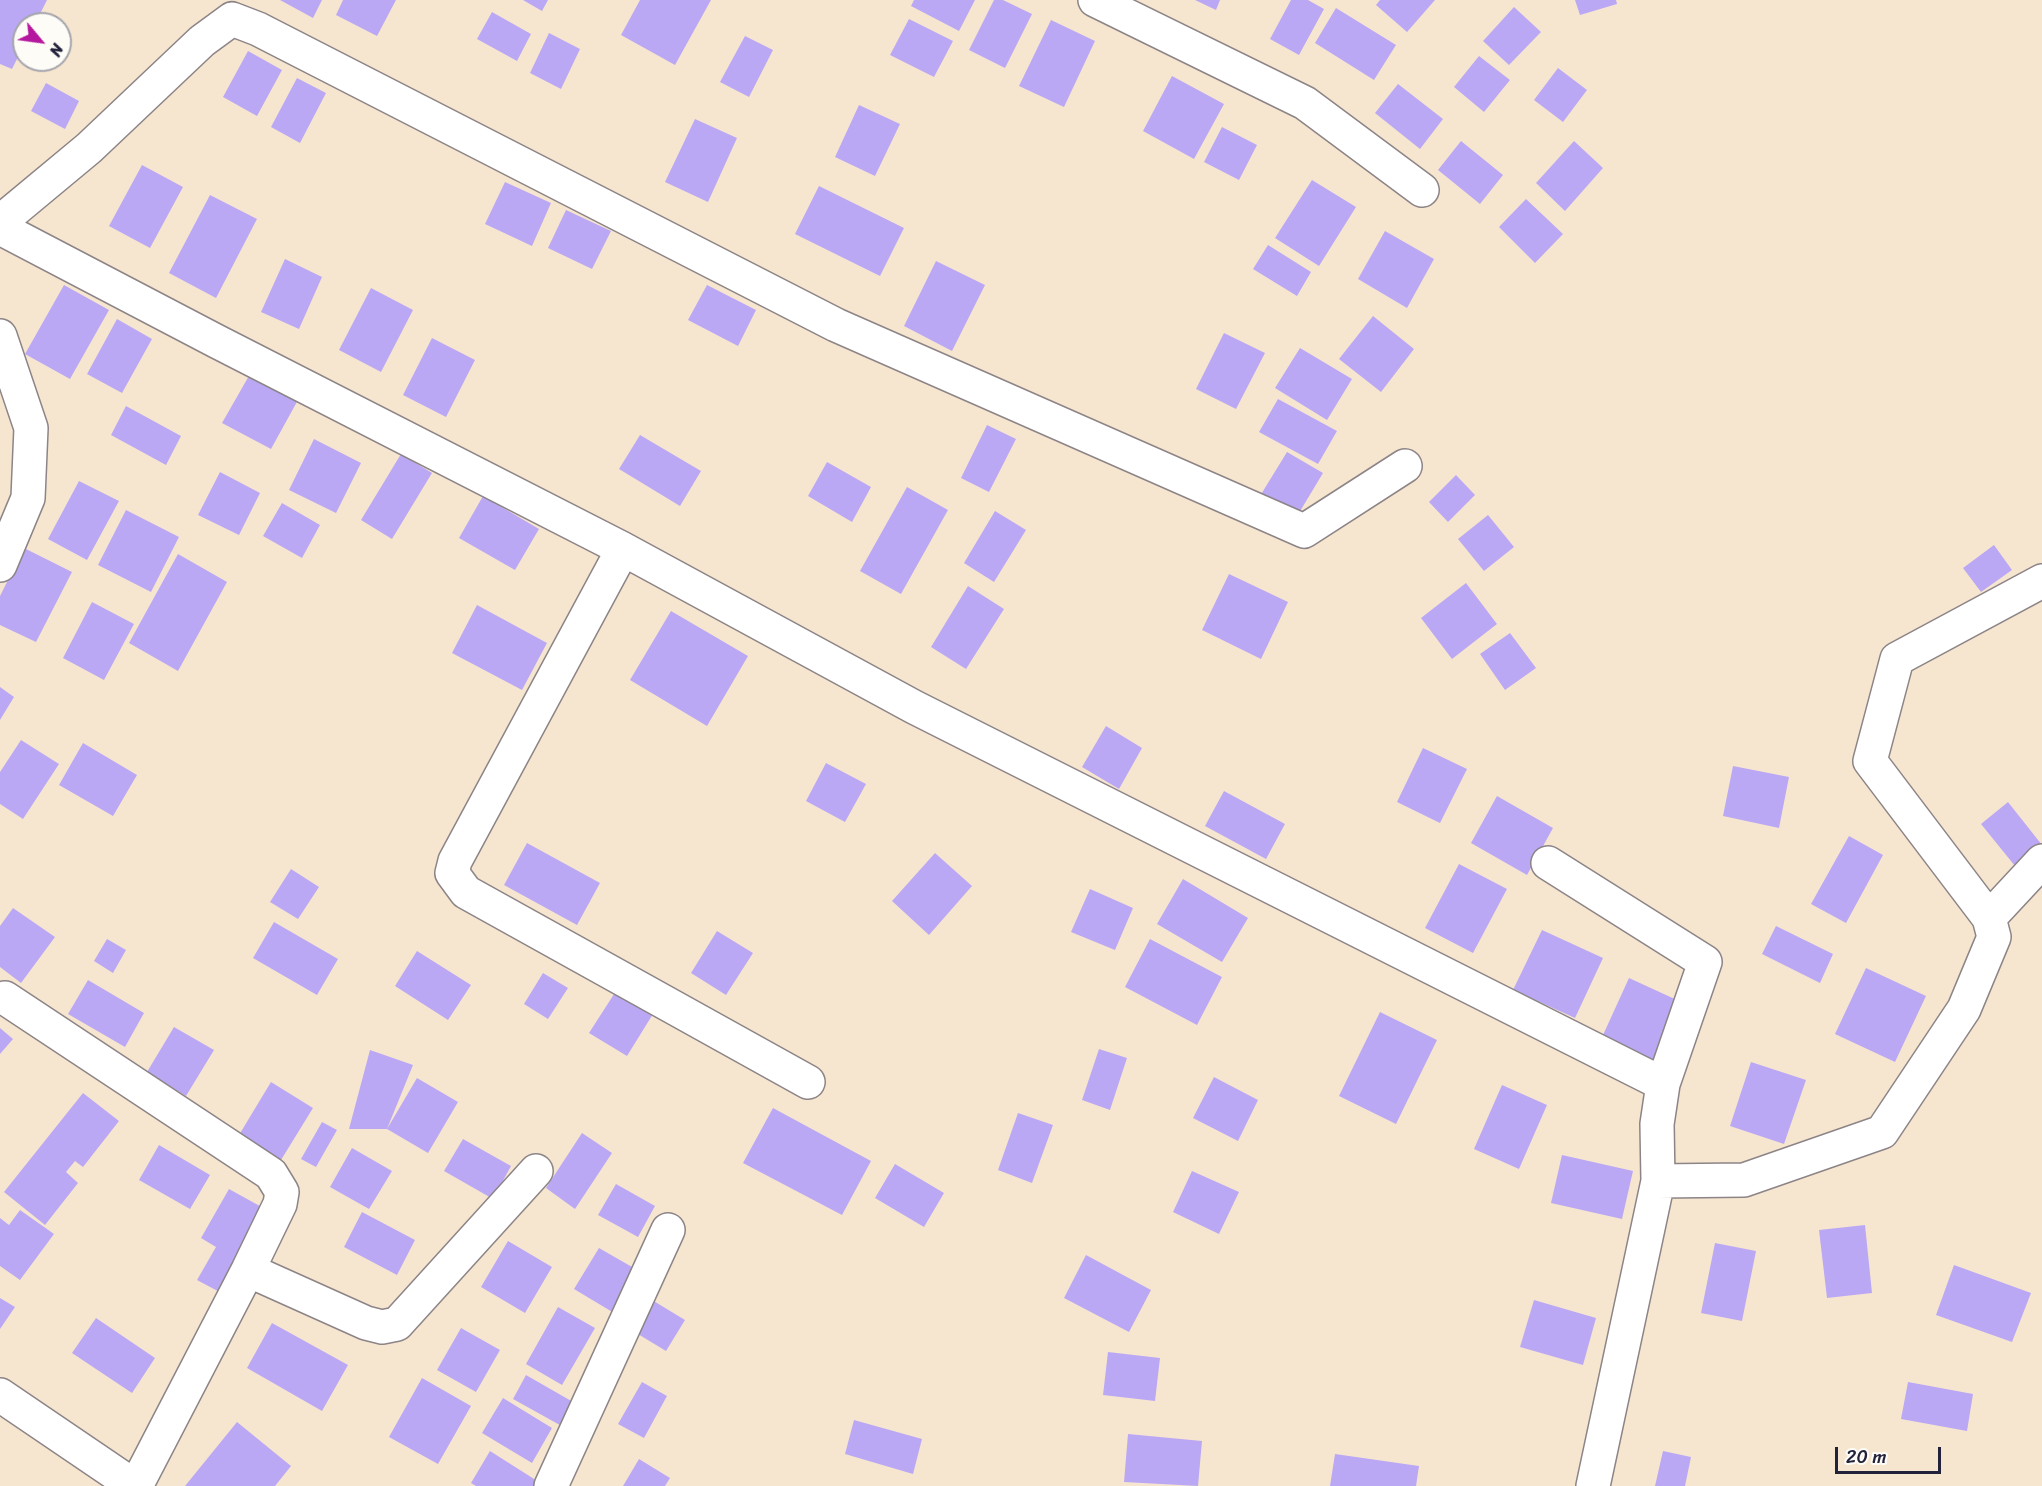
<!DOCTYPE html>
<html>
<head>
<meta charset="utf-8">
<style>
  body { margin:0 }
  #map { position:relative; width:2042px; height:1486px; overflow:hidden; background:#f6e6d0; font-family:Sriracha,sans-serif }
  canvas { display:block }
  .north { position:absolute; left:12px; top:12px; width:60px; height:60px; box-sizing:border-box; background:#fdfcf7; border:2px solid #a5a5ac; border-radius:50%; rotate:119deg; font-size:16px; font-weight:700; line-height:24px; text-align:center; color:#22223b }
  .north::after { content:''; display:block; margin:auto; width:21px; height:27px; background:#b5179e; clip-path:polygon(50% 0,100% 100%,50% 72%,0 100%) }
  .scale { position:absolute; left:1835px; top:1447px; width:106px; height:27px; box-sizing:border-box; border:3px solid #22223b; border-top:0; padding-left:8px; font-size:18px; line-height:21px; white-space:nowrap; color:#22223b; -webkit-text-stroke:4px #fdfcf7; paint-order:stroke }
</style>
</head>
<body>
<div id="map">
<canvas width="2042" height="1486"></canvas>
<div class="north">N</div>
<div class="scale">20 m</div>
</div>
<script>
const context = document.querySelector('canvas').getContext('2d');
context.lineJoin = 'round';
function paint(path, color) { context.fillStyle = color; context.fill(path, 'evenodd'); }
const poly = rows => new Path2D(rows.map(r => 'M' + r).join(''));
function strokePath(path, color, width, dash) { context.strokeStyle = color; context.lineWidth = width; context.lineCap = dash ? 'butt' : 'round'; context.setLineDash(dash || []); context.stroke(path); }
const building = poly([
  [0,0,47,0,35,24,24,24,24,45,12,69,0,64],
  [280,0,322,0,313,18],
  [343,0,396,0,377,36,336,15],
  [523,0,548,0,542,11],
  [640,0,711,0,675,65,621,35],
  [914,0,975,0,959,31,911,6],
  [994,0,1003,0,1032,14,1005,68,969,50],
  [1195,0,1220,0,1216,10],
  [1291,0,1308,0,1324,9,1299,55,1270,39],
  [1380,0,1435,0,1407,32,1376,5],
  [1575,0,1616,0,1617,4,1580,15],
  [1514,7,1541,32,1509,65,1483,41],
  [1336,8,1396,45,1374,80,1315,43],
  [492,12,531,34,517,61,477,39],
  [909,19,953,41,934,77,890,55],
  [1051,20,1095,41,1064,107,1019,86],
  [549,33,580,49,561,89,530,73],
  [745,36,773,50,749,97,720,82],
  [248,51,282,70,257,116,223,97],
  [1479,56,1510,80,1484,112,1454,87],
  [1558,68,1587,90,1563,122,1534,100],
  [1172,76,1224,104,1194,159,1143,131],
  [297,78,326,93,300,143,271,127],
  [46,83,79,101,65,129,31,111],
  [1398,84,1443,119,1420,149,1375,113],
  [859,105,900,124,875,176,835,157],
  [695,119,737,138,708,202,665,182],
  [1222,127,1257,145,1239,180,1204,162],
  [1461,141,1503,175,1480,204,1438,170],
  [1574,141,1603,168,1565,211,1536,183],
  [142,165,183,187,150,248,109,226],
  [1312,180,1356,207,1319,266,1275,238],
  [505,182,551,203,532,246,485,224],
  [819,186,904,228,880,276,795,234],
  [210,195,257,219,216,298,169,273],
  [1526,199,1563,234,1535,263,1499,227],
  [566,210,611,231,592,269,548,248],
  [1385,231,1434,259,1407,308,1358,279],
  [1268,245,1311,272,1297,296,1253,269],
  [285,259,322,277,299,329,261,312],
  [936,261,985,285,952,351,904,326],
  [64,285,109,310,70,379,25,354],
  [707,285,756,310,738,346,688,320],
  [371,288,413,310,381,372,339,350],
  [1373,316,1414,349,1381,392,1339,359],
  [117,319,152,339,122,393,87,374],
  [1224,333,1265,353,1236,409,1196,389],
  [432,338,475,360,446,417,403,395],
  [1300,348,1352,379,1327,420,1275,388],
  [250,374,298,400,271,449,222,423],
  [1278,399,1337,431,1318,464,1259,432],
  [126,406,181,436,166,465,111,435],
  [987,425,1016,439,989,492,961,478],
  [640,435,701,471,680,506,619,469],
  [314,439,361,463,336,513,289,490],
  [1287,452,1323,473,1296,518,1260,496],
  [401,454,432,473,392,539,361,520],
  [827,462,871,487,852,522,808,496],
  [220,472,260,493,239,535,198,515],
  [1456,475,1475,495,1448,522,1429,502],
  [79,481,119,501,87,560,48,539],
  [907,487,948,510,901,594,860,571],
  [483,496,539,529,515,570,459,538],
  [282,503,320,525,302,558,263,536],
  [126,510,179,537,151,592,98,565],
  [995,511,1026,530,994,582,964,563],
  [1488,515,1514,547,1484,571,1458,539],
  [1994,545,2012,570,1981,592,1963,568],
  [24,548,72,572,36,642,0,625,0,596],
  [178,554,227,582,178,671,129,643],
  [1229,574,1288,602,1261,659,1202,630],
  [1466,583,1497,624,1452,659,1421,618],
  [968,586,1004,609,966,669,931,647],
  [92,602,134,624,104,680,63,658],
  [477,605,547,643,522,690,452,653],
  [671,611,748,656,707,726,630,680],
  [1510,633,1536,668,1505,690,1480,654],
  [0,687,14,697,0,720],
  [1106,726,1142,748,1119,789,1082,767],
  [21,740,59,764,23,819,0,804,0,772],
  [83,743,137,775,113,816,59,785],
  [1423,748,1467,769,1440,823,1397,802],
  [826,763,866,784,845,822,806,801],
  [1733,766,1789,777,1779,828,1723,816],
  [1224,791,1285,824,1266,859,1205,826],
  [1497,796,1553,828,1527,875,1471,843],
  [2008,802,2042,845,2015,866,1981,824],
  [1849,836,1883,855,1846,923,1811,904],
  [527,843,600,883,577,925,504,885],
  [935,853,972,886,929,935,892,901],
  [1459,864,1507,889,1473,953,1425,928],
  [291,869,319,887,298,919,270,902],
  [1183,879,1248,918,1222,962,1157,924],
  [1090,889,1133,908,1115,950,1071,932],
  [13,908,55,937,21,983,0,967,0,926],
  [274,922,338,959,317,995,253,958],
  [1776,926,1833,954,1820,983,1762,954],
  [1542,930,1603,958,1575,1018,1513,990],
  [717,931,753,953,726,995,691,973],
  [107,939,126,950,113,973,94,961],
  [1150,939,1222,977,1197,1025,1125,987],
  [417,951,471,985,448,1020,395,986],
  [1866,968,1926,996,1895,1062,1835,1034],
  [543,973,568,988,548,1019,524,1004],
  [1629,978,1690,1006,1658,1074,1598,1046],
  [88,980,144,1013,125,1047,68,1014],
  [616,991,653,1014,627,1056,589,1033],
  [1380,1012,1437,1040,1396,1124,1339,1096],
  [174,1027,214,1050,186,1096,147,1072],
  [0,1028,13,1039,0,1054],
  [1099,1049,1127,1058,1110,1110,1082,1100],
  [370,1050,413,1065,387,1129,417,1078,458,1102,428,1153,387,1129,349,1129],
  [1751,1062,1806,1080,1784,1144,1730,1126],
  [1214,1077,1258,1100,1238,1141,1193,1118],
  [271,1082,313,1108,281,1160,239,1135],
  [1502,1085,1547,1105,1519,1169,1474,1149],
  [83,1093,119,1121,83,1167,75,1161,66,1172,78,1183,45,1225,4,1192],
  [773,1108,871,1161,842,1215,743,1163],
  [1018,1113,1053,1125,1032,1183,998,1170],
  [322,1122,337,1130,316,1167,301,1159],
  [582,1133,612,1153,575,1209,546,1188],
  [463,1139,511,1166,493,1199,444,1171],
  [159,1145,210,1175,190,1209,139,1180],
  [352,1148,392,1171,369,1209,330,1187],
  [1562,1155,1633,1171,1622,1219,1551,1203],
  [895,1164,944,1193,924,1227,875,1198],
  [1192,1171,1239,1192,1219,1234,1173,1212],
  [616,1184,655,1206,638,1237,598,1215],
  [229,1189,267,1210,227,1296,197,1280,216,1247,201,1238],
  [20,1210,54,1234,20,1280,0,1266,0,1218,9,1225],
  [362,1212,415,1240,397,1275,344,1247],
  [1865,1225,1872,1293,1827,1298,1819,1230],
  [508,1241,552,1267,525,1313,481,1287],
  [1715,1243,1756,1251,1742,1321,1701,1313],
  [599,1248,639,1271,614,1313,574,1289],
  [1086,1255,1151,1290,1129,1332,1064,1298],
  [1954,1265,2031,1293,2012,1342,1936,1315],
  [0,1298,15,1307,0,1329],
  [652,1300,685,1320,666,1351,633,1331],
  [1534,1300,1596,1318,1583,1365,1520,1347],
  [558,1307,595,1328,562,1385,526,1364],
  [96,1318,155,1358,132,1393,72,1353],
  [272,1323,348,1365,322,1411,247,1368],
  [461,1328,500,1350,476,1392,437,1370],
  [1108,1352,1160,1358,1155,1401,1103,1395],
  [526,1375,580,1406,567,1429,513,1399],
  [422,1378,471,1406,438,1464,389,1437],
  [642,1382,667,1396,644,1438,618,1424],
  [1908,1382,1973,1394,1967,1431,1901,1419],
  [503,1398,552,1428,532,1463,482,1433],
  [854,1420,922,1439,913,1474,845,1454],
  [237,1422,291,1466,275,1486,185,1486],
  [1128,1434,1202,1441,1198,1486,1124,1482],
  [490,1451,542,1484,540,1486,476,1486,471,1483],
  [1663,1451,1691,1457,1685,1486,1655,1486],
  [1335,1454,1419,1466,1416,1486,1330,1486],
  [639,1459,670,1478,665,1486,623,1486]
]);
const minor = poly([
  [1095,0,1305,103,1422,190],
  [0,222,89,148,202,41,232,19,258,29,836,325,1304,531,1405,466],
  [0,228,216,341,623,549,914,707,1663,1084],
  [0,336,31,428,28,498,0,565],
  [623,549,455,861,452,873,466,892,808,1082],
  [1548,863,1705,962,1663,1084,1657,1124,1658,1181,1744,1180,1882,1132,1964,1009,1994,937,1989,918,1870,761,1897,659,2042,581],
  [1989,918,2042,861],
  [5,998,271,1174,282,1192,280,1204,248,1270,136,1486],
  [248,1270,366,1323,382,1327,397,1324,536,1171],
  [0,1395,134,1486],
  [551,1486,668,1230],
  [1593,1486,1658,1181]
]);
paint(building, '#bba8f4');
strokePath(minor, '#8c8486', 36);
strokePath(minor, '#fff', 33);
</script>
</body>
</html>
